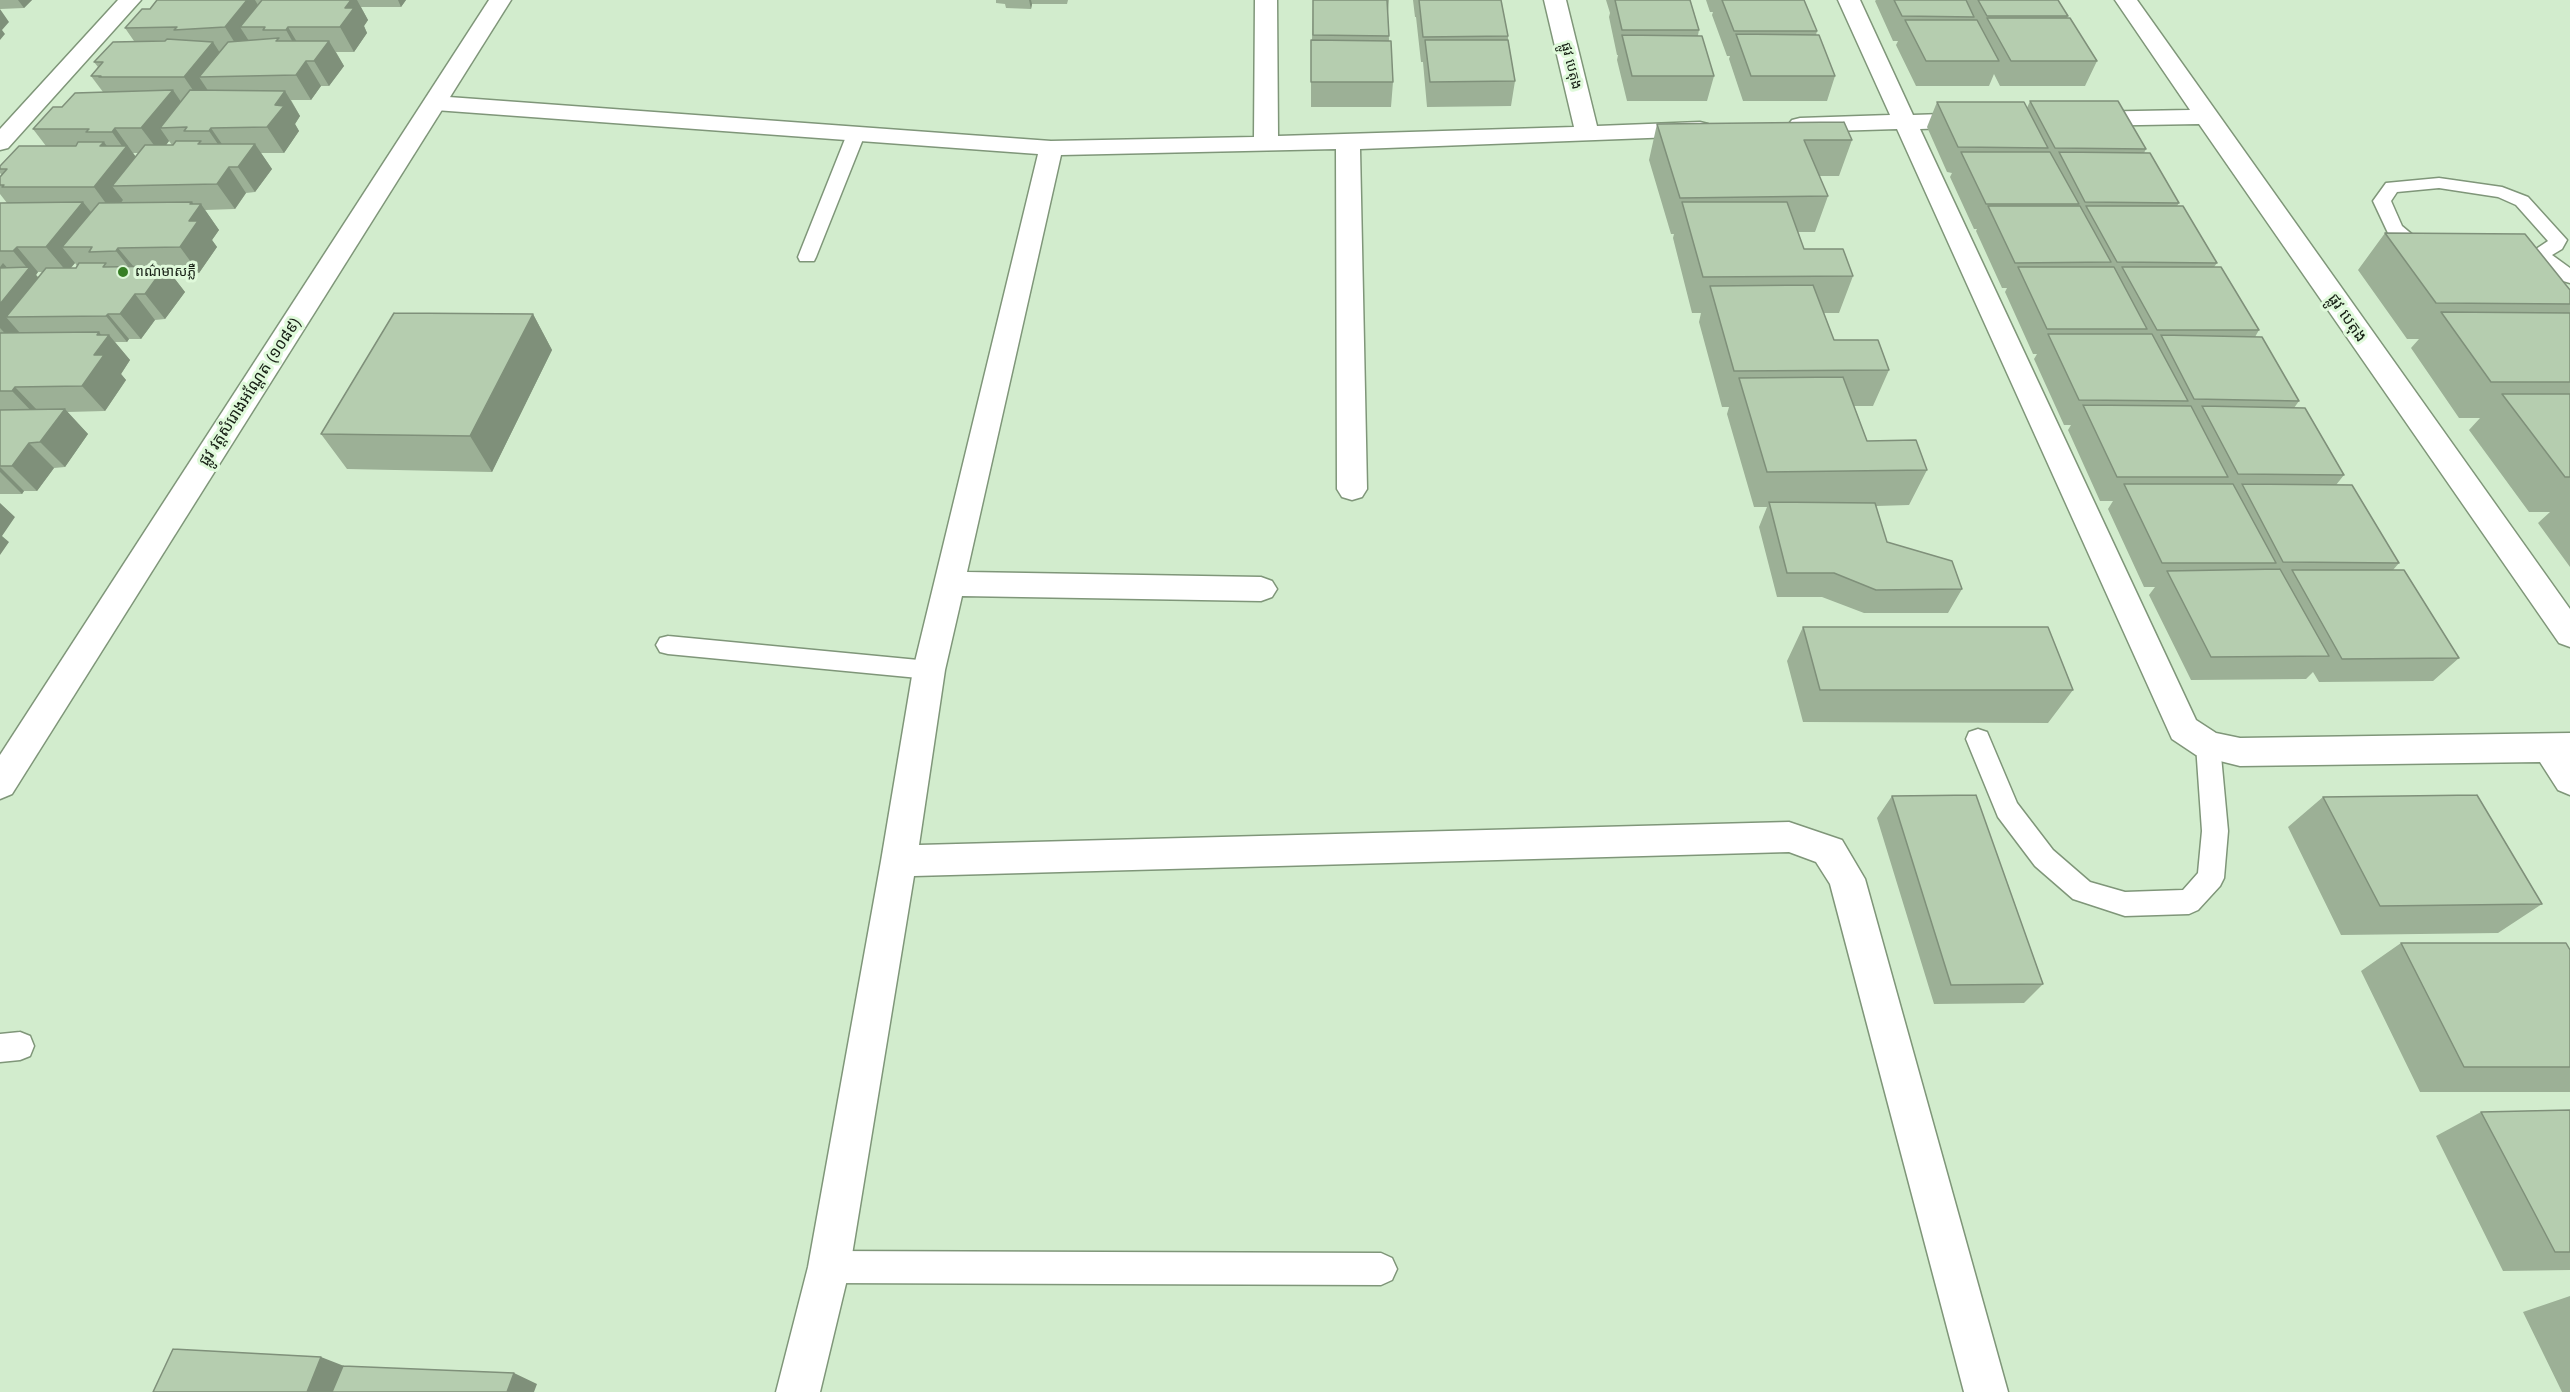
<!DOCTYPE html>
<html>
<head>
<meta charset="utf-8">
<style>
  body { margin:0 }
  canvas { display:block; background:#d2eccd }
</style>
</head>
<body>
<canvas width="2570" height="1392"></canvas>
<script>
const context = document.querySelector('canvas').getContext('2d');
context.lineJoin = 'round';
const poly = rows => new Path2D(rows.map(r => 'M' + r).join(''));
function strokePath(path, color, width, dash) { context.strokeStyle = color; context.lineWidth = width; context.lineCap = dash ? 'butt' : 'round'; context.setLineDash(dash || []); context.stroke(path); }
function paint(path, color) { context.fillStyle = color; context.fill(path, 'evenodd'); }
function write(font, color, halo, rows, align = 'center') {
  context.font = font + ' "PT Sans","Noto Sans Khmer",sans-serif'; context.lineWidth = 6; context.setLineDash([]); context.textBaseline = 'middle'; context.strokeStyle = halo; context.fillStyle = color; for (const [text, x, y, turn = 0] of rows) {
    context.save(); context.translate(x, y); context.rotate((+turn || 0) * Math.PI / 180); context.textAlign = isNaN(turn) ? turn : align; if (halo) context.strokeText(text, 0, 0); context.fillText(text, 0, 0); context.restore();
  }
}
const lane = poly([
  [856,129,862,130,865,134,816,257,814,261,800,261,798,257,847,134,850,130,856,129],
  [2439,178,2502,187,2528,197,2567,240,2562,249,2552,255,2570,268,2570,283,2563,281,2536,261,2506,259,2504,255,2506,251,2536,249,2548,241,2516,205,2498,197,2439,188,2397,192,2391,201,2402,226,2433,252,2431,256,2424,258,2417,256,2388,233,2373,201,2386,183,2439,178],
  [668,636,929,661,937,663,941,670,937,677,929,679,668,654,660,652,656,645,660,638,668,636],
  [1978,729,1987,732,2017,803,2053,850,2090,882,2125,892,2183,890,2198,873,2202,831,2196,745,2199,738,2208,735,2217,738,2220,745,2228,831,2224,878,2220,886,2198,910,2189,914,2125,916,2073,899,2035,866,1998,817,1966,739,1969,732,1978,729],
  [20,1032,30,1036,34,1046,30,1056,20,1060,0,1062,0,1034,20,1032],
  [829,1251,1381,1253,1392,1258,1397,1269,1392,1280,1381,1285,829,1283,818,1278,813,1267,818,1256,829,1251]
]);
const street = poly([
  [118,0,141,0,8,148,0,150,0,129,118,0],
  [1255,0,1277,0,1278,136,1574,127,1544,0,1566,0,1597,126,1700,122,1708,124,1712,129,1708,134,1700,136,1360,149,1367,489,1362,497,1352,500,1342,497,1337,489,1336,149,1061,155,967,572,1261,577,1272,581,1277,589,1272,597,1261,601,962,596,945,670,919,845,1789,822,1842,840,1865,879,2008,1392,1964,1392,1830,884,1816,862,1789,852,914,876,850,1267,820,1392,776,1392,808,1267,881,861,913,670,1038,154,435,110,427,108,424,103,427,98,435,96,1051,141,1254,137,1255,0],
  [1838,0,1860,0,1913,115,1973,113,1981,115,1985,120,1981,125,1973,127,1920,129,2196,720,2216,733,2240,738,2570,733,2570,795,2558,790,2540,762,2240,766,2196,755,2172,739,1897,129,1800,132,1792,130,1788,125,1792,120,1800,118,1890,115,1838,0],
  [2115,0,2137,0,2570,609,2570,647,2559,643,2199,124,2082,126,2074,124,2070,119,2074,114,2082,112,2190,110,2115,0]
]);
const secondary = poly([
  [489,0,511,0,12,794,0,799,0,755,489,0]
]);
const wall = poly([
  [0,0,32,0,24,8,0,9],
  [157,0,406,0,401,7,361,7,368,20,364,26,367,33,354,52,336,52,344,66,329,86,321,86,311,100,291,100,300,116,295,124,299,131,284,153,261,153,272,169,255,192,246,193,235,209,205,210,219,230,212,240,217,247,199,273,170,273,185,292,165,319,155,320,141,339,129,339,127,342,115,342,130,360,121,374,126,380,105,411,67,412,88,434,65,467,54,468,37,491,24,491,22,494,0,494,0,203,7,203,0,194,0,177,2,175,0,173,0,166,46,146,33,129,62,107,103,92,91,76,98,67,94,62,134,41,125,28,150,9],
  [169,141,172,145,166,145],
  [133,153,139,153,136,157],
  [75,263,77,266,76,268,71,268],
  [38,272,42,272,38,277,36,275],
  [996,0,1068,0,1067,4,1032,4,1031,9,1006,8,1005,4,996,3],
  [1313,0,1389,0,1388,13,1389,41,1393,82,1391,107,1311,107,1311,40,1312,40],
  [1413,0,1501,0,1508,36,1508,40,1515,81,1511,106,1427,107,1423,62,1421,62,1416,17,1415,17],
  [1606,0,1690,0,1699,30,1698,35,1714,76,1707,101,1627,101,1617,60,1618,55,1617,55,1609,17,1610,13],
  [1706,0,1804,0,1817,31,1816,35,1835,76,1827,101,1743,101,1729,59,1730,56,1727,56,1712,15,1713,12,1710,12],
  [1876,0,2058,0,2068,16,2067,18,2097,61,2085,86,2000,86,1994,74,1989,86,1916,86,1896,45,1898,41,1893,41,1875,1],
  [2030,101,2146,149,2144,153,2179,203,2177,206,2217,263,2214,267,2259,330,2255,337,2299,401,2294,408,2344,475,2336,485,2399,563,2393,570,2459,658,2433,681,2319,682,2313,672,2306,679,2191,680,2149,595,2155,587,2144,587,2108,509,2113,501,2100,501,2068,430,2071,425,2064,425,2034,359,2037,354,2033,354,2005,292,2007,288,2002,288,1976,231,1977,229,1974,229,1950,177,1952,173,1947,172,1927,127,1937,102,2027,108],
  [1657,124,1852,140,1839,176,1819,176,1828,196,1815,232,1798,232,1804,249,1853,276,1839,313,1824,313,1834,340,1889,370,1873,406,1854,406,1867,441,1927,470,1909,505,1876,506,1887,542,1962,589,1948,613,1864,613,1822,597,1777,597,1759,527,1767,507,1754,507,1727,414,1729,407,1722,407,1699,322,1701,313,1692,313,1673,238,1674,234,1671,234,1649,160],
  [2385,233,2570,290,2570,567,2538,523,2550,512,2529,512,2469,430,2480,418,2459,418,2411,348,2419,339,2407,339,2358,270],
  [533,314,552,350,492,472,347,469,321,434],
  [1803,627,2073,690,2048,723,1803,722,1787,661],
  [1892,796,2043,984,2024,1003,1934,1004,1877,818],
  [2323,797,2542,904,2498,933,2341,935,2288,827],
  [2401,943,2570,950,2570,1092,2420,1092,2361,971],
  [2570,1110,2570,1270,2503,1271,2436,1136,2481,1112],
  [2570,1296,2570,1392,2562,1392,2523,1312]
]);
const shadedWall = poly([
  [18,0,32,0,24,8],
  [247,0,255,0,266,19,240,27,249,41,240,51,225,27],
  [351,0,357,0,368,20,364,26,367,33,354,52,340,27,345,8],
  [398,0,406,0,401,7],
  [1029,0,1031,0,1032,4,1031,9],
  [0,9,9,22,2,30,5,34,0,40],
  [288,27,303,52,300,55,286,30],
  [329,41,344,66,329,86,314,61],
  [213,42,229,67,199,77,209,92,201,102,184,77],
  [306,61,321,86,311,100,296,75],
  [173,90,190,115,160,128,169,141,160,153,141,128],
  [285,91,300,116,295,124,299,131,284,153,267,127,275,105],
  [115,128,146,171,112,186,123,200,113,213,94,187,100,146,104,142,116,159,124,149,112,132],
  [211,128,228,153,226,156,209,131],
  [255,144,272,169,255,192,238,167],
  [229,167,246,193,235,209,217,184],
  [83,202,103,227,62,247,75,263,67,272,46,247],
  [192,202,197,210,201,204,219,230,212,240,217,247,199,273,180,247,189,221,190,204],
  [17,247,38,272,36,275,52,293,6,317,20,333,13,342,0,328,0,267,3,263,19,281,28,269,13,251],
  [118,248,139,273,136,276,116,251],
  [165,266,185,292,165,319,145,294],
  [135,294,155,320,141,339,120,314],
  [108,314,129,339,127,342,106,316],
  [533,314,552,350,492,472,470,436],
  [99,332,105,340,109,335,130,360,121,374,126,380,105,411,82,386,94,355,97,335],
  [15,387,39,412,36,416,12,391],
  [65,409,88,434,65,467,40,442],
  [29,443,54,468,37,491,12,466],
  [0,467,24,491,22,494,0,472],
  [0,503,15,517,2,536,9,542,0,555],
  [321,1357,362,1373,354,1392,307,1392],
  [514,1373,537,1384,534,1392,507,1392]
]);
const building = poly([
  [157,0,247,0,225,27,174,30,177,27,125,28,142,9,150,9,157,0],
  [262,0,351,0,345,8,354,8,340,27,288,27,286,30,263,30,265,27,240,27,262,0],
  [1313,0,1387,0,1389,36,1313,35,1313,0],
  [1419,0,1501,0,1508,36,1423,37,1419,0],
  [1615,0,1690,0,1699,30,1622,30,1615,0],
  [1722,0,1804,0,1817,31,1734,31,1722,0],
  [1894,0,1966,0,1974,17,1902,16,1894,0],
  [1978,0,2058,0,2068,16,1987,16,1978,0],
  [1987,18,2070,18,2097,61,2011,61,1987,18],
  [1905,20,1977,20,1999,61,1926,61,1905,20],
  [1736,34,1819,35,1835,76,1751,76,1736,34],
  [1622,35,1702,36,1714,76,1632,76,1622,35],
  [279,38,276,41,329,41,314,61,306,61,296,75,199,77,228,42,279,38],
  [167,39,213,42,184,77,99,77,101,76,91,76,103,62,94,62,113,42,165,41,167,39],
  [1311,40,1391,41,1393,82,1311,82,1311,40],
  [1425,40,1508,40,1515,81,1430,82,1425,40],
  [173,90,141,128,115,128,112,132,86,132,89,129,33,129,53,107,62,107,75,93,173,90],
  [190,90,285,91,275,105,284,106,267,127,211,128,209,131,184,131,187,127,160,128,190,90],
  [2030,101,2118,101,2146,149,2055,148,2030,101],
  [1937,102,2024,102,2048,148,1958,147,1937,102],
  [1844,122,1852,140,1804,140,1828,196,1680,198,1657,124,1844,122],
  [176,141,201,141,198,144,255,144,238,167,229,167,217,184,112,186,145,145,173,145,176,141],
  [78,142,104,142,100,146,127,146,94,187,2,187,4,185,0,185,0,177,7,169,0,169,0,166,19,146,76,146,78,142],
  [1961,152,2050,152,2079,204,1986,204,1961,152],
  [2059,152,2150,153,2179,203,2085,202,2059,152],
  [83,202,46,247,17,247,13,251,0,251,0,203,83,202],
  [192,202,190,204,201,204,189,221,198,221,180,247,118,248,116,251,89,252,92,247,62,247,99,203,192,202],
  [1682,202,1787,202,1804,249,1843,249,1853,276,1703,277,1682,202],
  [1988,206,2080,206,2111,262,2015,263,1988,206],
  [2086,206,2183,206,2217,263,2117,262,2086,206],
  [2385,233,2525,234,2570,290,2570,304,2436,303,2385,233],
  [79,263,106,263,103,267,165,266,145,294,135,294,120,314,108,314,106,316,6,317,46,268,76,268,79,263],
  [30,267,0,304,0,268,30,267],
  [2018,267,2114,267,2147,329,2047,329,2018,267],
  [2122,267,2221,267,2259,330,2157,330,2122,267],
  [1813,285,1834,340,1878,340,1889,370,1734,371,1710,286,1813,285],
  [2441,312,2570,313,2570,382,2491,382,2441,312],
  [394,313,533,314,470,436,321,434,394,313],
  [99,332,97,335,109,335,94,355,104,355,82,386,15,387,12,391,0,391,0,333,99,332],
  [2048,334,2152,334,2188,401,2079,400,2048,334],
  [2161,335,2262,337,2299,401,2194,399,2161,335],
  [1843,377,1867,441,1916,440,1927,470,1767,472,1739,378,1843,377],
  [2502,394,2570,394,2570,477,2565,477,2502,394],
  [2083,405,2191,406,2228,477,2117,477,2083,405],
  [2202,406,2305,408,2344,475,2238,474,2202,406],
  [65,409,40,442,29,443,12,466,0,466,0,410,65,409],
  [2124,484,2233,484,2276,563,2162,563,2124,484],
  [2242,484,2352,485,2399,563,2283,562,2242,484],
  [1769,502,1875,503,1887,542,1952,561,1962,589,1876,590,1834,573,1787,573,1769,502],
  [2280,569,2329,656,2211,657,2167,571,2280,569],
  [2292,570,2404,570,2459,658,2342,659,2292,570],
  [1803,627,2048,627,2073,690,1820,690,1803,627],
  [1976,795,2043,984,1951,985,1892,796,1976,795],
  [2477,795,2542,904,2380,906,2323,797,2477,795],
  [2401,943,2566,943,2570,950,2570,1067,2464,1067,2401,943],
  [2570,1110,2570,1252,2555,1252,2481,1112,2570,1110],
  [173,1349,321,1357,307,1392,153,1392,173,1349],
  [343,1366,514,1373,507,1392,332,1392,343,1366]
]);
const markers = [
  [123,272,6,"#377f25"]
];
const farStreetnames = [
  ["ផ្លូវ បេតុង",1571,66,76]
];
const farPoinames = [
  ["ពណ៌មាសភ្លឺ",135,272]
];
const streetNames = [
  ["ផ្លូវ បេតុង",2347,318,55],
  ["ផ្លូវ វត្តសំរោងអណ្ដែត (១០៨៩)",250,392,-57]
];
strokePath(lane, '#7f9679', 3);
strokePath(street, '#7f9679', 3);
strokePath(secondary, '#7f9679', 3);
paint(lane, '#fff');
paint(street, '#fff');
paint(secondary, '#fff');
paint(wall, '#9cb096');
paint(shadedWall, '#7f907a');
paint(building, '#b5cdaf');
strokePath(building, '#7f907a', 1.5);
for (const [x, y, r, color] of markers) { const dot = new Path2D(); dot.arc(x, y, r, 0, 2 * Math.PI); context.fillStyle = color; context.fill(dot); strokePath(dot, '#dff9da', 2); }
write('14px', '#161f14', '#dff9da', farStreetnames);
write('14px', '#161f14', '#dff9da', farPoinames, 'left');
write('16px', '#161f14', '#dff9da', streetNames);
</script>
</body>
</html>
